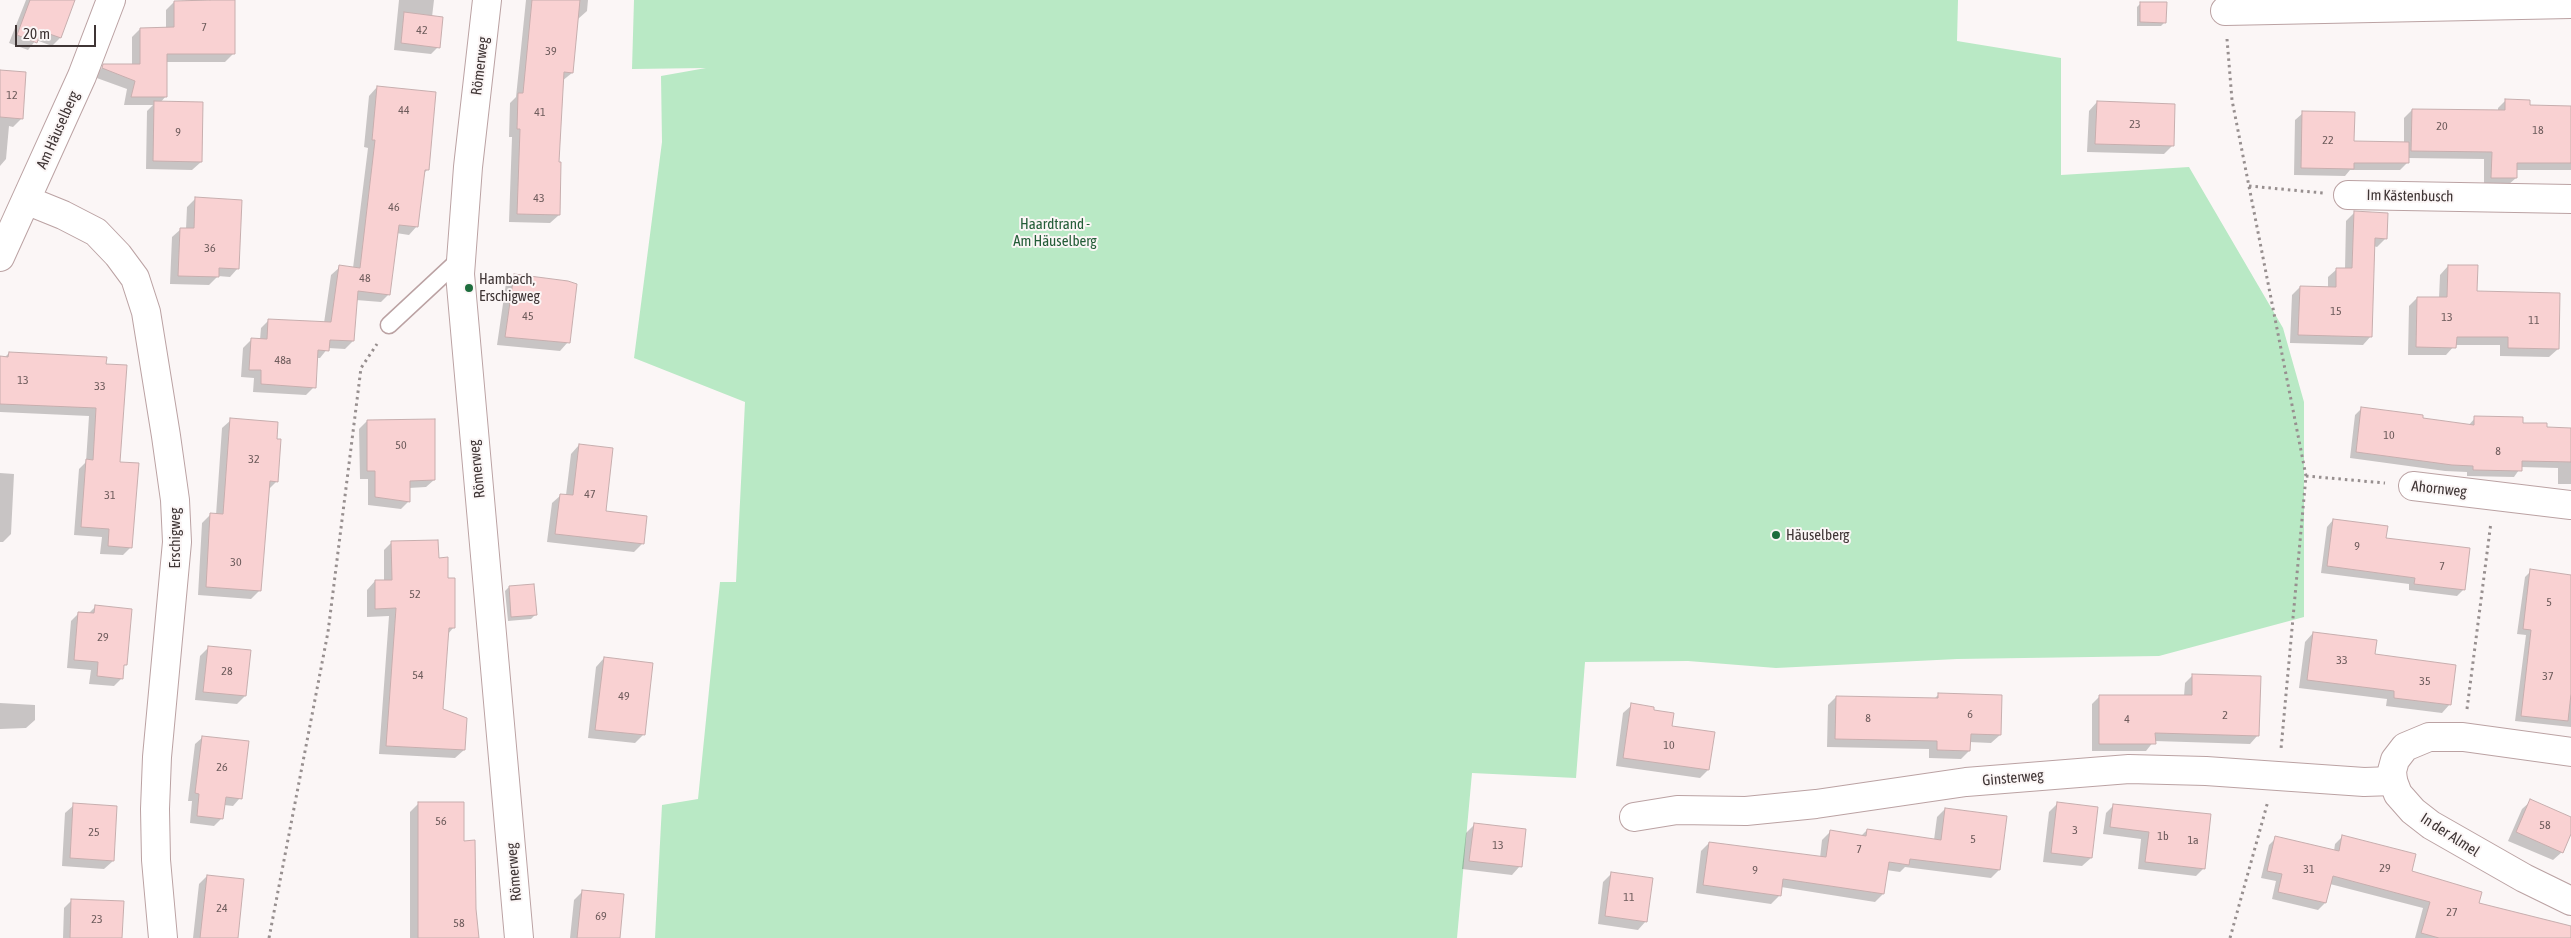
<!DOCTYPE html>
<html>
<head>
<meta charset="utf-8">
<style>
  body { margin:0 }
  #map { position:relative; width:2571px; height:938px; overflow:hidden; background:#fbf6f6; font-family:"Asap Condensed",sans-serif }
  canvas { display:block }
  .scale { position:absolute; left:15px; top:25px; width:81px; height:22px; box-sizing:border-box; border:2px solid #3f3535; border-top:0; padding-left:6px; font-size:15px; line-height:18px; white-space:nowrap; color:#3f3535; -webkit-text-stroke:4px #fbf6f6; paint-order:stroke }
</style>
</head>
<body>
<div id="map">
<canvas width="2571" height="938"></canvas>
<div class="scale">20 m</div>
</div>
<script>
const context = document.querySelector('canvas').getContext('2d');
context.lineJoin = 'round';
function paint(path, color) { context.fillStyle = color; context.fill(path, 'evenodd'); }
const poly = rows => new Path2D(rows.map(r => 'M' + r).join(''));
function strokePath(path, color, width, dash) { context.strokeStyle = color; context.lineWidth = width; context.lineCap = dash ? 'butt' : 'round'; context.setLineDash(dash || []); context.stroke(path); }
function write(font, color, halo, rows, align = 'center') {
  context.font = font + ' "Asap Condensed",sans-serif'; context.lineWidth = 4; context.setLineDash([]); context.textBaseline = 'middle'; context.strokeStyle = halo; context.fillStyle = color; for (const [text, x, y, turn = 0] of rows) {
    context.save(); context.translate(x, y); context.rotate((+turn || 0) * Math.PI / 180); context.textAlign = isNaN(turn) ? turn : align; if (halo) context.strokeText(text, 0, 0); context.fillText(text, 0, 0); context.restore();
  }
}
const green = poly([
  [634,0,1958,0,1957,41,2061,58,2061,175,2189,167,2283,328,2304,402,2304,617,2159,656,1957,659,1776,668,1688,661,1585,662,1576,778,1472,773,1457,938,655,938,662,805,698,799,720,582,736,582,745,402,634,358,662,142,661,76,706,68,632,69]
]);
const shadow = poly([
  [26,0,74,0,60,38,52,46,36,40,28,50,9,43],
  [202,0,233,0,233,54,225,62,166,62,166,96,160,103,201,162,192,170,146,169,147,111,153,105,124,105,127,89,94,77,104,65,132,65,132,37,140,29,166,29,166,10,174,2],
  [399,0,434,0,432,17,438,47,431,54,394,50],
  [526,0,588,0,587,11,578,19,572,73,562,81,558,163,559,215,550,223,509,222,512,137,509,137,510,103,516,97],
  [2141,3,2165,22,2161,26,2137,26,2137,7],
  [0,71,22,118,13,127,9,126,6,159,0,166],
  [377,87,428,169,423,174,417,226,409,235,396,233,389,294,381,302,356,300,353,341,345,349,328,348,320,358,316,358,314,387,306,395,253,392,254,378,241,377,243,348,251,340,260,340,261,328,269,320,324,323,331,275,340,267,353,268,368,148,364,147,369,96],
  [2506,100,2529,107,2571,107,2571,170,2516,170,2516,178,2508,185,2484,185,2484,159,2407,158,2407,163,2400,170,2350,170,2345,176,2294,175,2295,120,2303,113,2353,142,2404,143,2404,118,2412,110,2498,111,2498,108],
  [2097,102,2172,146,2164,154,2087,152,2089,111],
  [196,198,238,268,230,277,218,276,209,285,170,284,172,237,181,229,186,229,187,207],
  [2354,213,2386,238,2377,247,2373,246,2371,336,2363,345,2290,343,2292,295,2300,287,2328,288,2328,277,2337,269,2345,269,2346,221],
  [2448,266,2476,292,2558,349,2549,357,2500,356,2500,345,2455,345,2446,355,2408,355,2409,306,2417,298,2439,298,2440,275],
  [514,275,568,342,560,351,497,345,506,283],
  [9,353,105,366,131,547,123,555,100,554,102,537,74,535,79,469,86,462,89,416,0,412,0,357,4,358],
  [2362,408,2468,426,2475,418,2546,428,2571,429,2571,484,2558,484,2558,468,2521,467,2514,477,2467,476,2467,472,2445,471,2350,458,2355,415],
  [231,420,277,481,269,489,260,590,251,599,198,595,202,523,211,514,216,515,222,428],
  [367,421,434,480,426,487,409,488,409,501,401,509,368,505,368,479,360,479,359,429],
  [579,445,604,512,642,544,634,552,547,542,552,503,561,495,566,495,571,454],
  [0,473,14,474,11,534,3,542,0,542],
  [2333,520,2385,539,2464,589,2457,596,2409,590,2409,584,2321,573,2327,527],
  [392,542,437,559,446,580,454,627,447,635,441,710,464,750,455,758,379,754,389,616,367,617,367,590,375,581,384,581,384,550],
  [2531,571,2571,576,2571,727,2515,721,2526,635,2517,634,2525,577],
  [509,587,535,615,531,619,508,621,505,591],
  [95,607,125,664,123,667,122,678,114,686,89,684,91,670,67,668,71,621,79,613,88,614],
  [2313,633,2374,656,2450,704,2442,713,2386,706,2387,699,2299,688,2305,642],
  [208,648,250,652,245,696,237,704,195,700,200,656],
  [604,658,644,734,635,743,588,738,596,667],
  [2193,675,2258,735,2250,744,2154,741,2146,751,2092,751,2092,704,2100,696,2184,696,2185,683],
  [1939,694,2000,735,1991,743,1969,742,1969,751,1961,759,1929,758,1929,749,1827,747,1828,705,1836,697,1934,699],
  [0,703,35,705,35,720,26,728,0,729],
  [1632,705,1652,711,1708,770,1700,778,1616,766,1623,713],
  [203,737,240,798,233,806,224,805,222,818,214,826,190,823,192,801,188,801,195,744],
  [2531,801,2571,818,2571,831,2562,852,2553,860,2508,841,2522,809],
  [418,804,463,842,476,938,410,938,410,812],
  [2057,804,2091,858,2082,866,2043,862,2049,812],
  [74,805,113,861,104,869,62,866,65,813],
  [2114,805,2210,815,2204,868,2196,876,2138,869,2141,839,2103,834,2106,813],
  [1945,809,1999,870,1991,878,1905,867,1900,872,1886,870,1883,894,1875,902,1781,887,1780,895,1771,904,1696,893,1701,851,1709,843,1820,858,1822,840,1830,832,1861,836,1867,830,1934,840,1937,817],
  [1474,825,1520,866,1512,875,1462,869,1466,833],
  [2342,837,2410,872,2557,938,2415,938,2423,908,2330,884,2325,903,2318,910,2272,899,2276,881,2261,878,2269,845,2276,838,2334,851,2335,844],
  [1612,873,1646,921,1638,930,1598,924,1603,882],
  [207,876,236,938,193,938,199,884],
  [582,892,619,938,570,938,574,900],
  [72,900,122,938,63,938,64,908]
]);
const building = poly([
  [30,0,75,0,61,38,41,31,37,43,17,35,30,0],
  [210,0,235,0,235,54,167,54,167,97,131,97,135,81,102,68,103,64,140,64,140,28,174,27,174,1,210,0],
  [532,0,580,0,573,73,564,72,559,162,561,162,560,215,517,214,520,129,517,129,518,93,523,93,532,0],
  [2140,2,2167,2,2166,23,2140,22,2140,2],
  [404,12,443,17,440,48,401,43,404,12],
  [0,70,26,72,23,119,0,117,0,70],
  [377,86,436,92,429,170,425,170,418,227,399,225,390,295,358,291,354,341,330,340,329,351,318,350,316,388,261,384,261,370,249,370,251,338,267,339,268,319,331,322,339,265,360,268,375,140,372,140,377,86],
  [2505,99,2530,100,2530,105,2571,106,2571,163,2517,163,2517,178,2491,178,2492,152,2411,151,2412,109,2505,110,2505,99],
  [154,101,203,102,202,162,153,161,154,101],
  [2097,101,2175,104,2174,146,2095,144,2097,101],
  [2302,111,2355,112,2354,141,2409,142,2409,163,2354,163,2354,169,2301,168,2302,111],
  [195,197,242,200,239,269,219,268,219,277,178,276,180,228,194,228,195,197],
  [2354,211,2388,213,2387,239,2375,238,2372,337,2298,335,2300,286,2336,287,2336,268,2352,268,2354,211],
  [2448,265,2478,265,2477,291,2560,293,2559,349,2508,348,2508,337,2457,337,2456,348,2416,347,2417,297,2447,297,2448,265],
  [514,274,568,281,577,284,570,343,505,337,514,274],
  [9,352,107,357,106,364,127,365,120,462,139,463,132,548,108,546,109,529,81,527,86,459,93,460,96,408,0,404,0,356,8,357,9,352],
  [2361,407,2423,415,2423,418,2474,425,2474,416,2523,417,2523,423,2547,423,2547,427,2571,428,2571,462,2522,461,2522,471,2473,470,2473,466,2452,465,2356,452,2361,407],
  [230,418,278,422,277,439,281,439,278,482,270,481,261,591,206,587,210,513,223,514,230,418],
  [435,419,435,480,410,481,410,502,375,497,375,471,367,471,367,420,435,419],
  [579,444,613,448,606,511,647,516,644,544,555,534,560,494,573,495,579,444],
  [2333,519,2388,526,2386,538,2470,548,2465,590,2414,584,2415,578,2327,566,2333,519],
  [438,540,439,558,448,557,448,578,455,578,455,628,449,628,443,709,467,718,465,750,386,746,396,608,375,609,375,580,392,580,391,541,438,540],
  [2530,569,2571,575,2571,694,2568,721,2521,716,2531,630,2523,629,2530,569],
  [534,584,537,615,511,617,509,586,534,584],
  [95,605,132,609,127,665,124,665,123,679,97,676,98,662,74,660,78,612,94,613,95,605],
  [2313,632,2377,640,2375,654,2456,665,2451,705,2394,698,2394,691,2307,680,2313,632],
  [208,646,251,650,246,696,203,692,208,646],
  [604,657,653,663,645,735,595,730,604,657],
  [2192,674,2261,676,2259,736,2155,733,2156,744,2099,744,2099,695,2192,695,2192,674],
  [1938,693,2002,695,2001,735,1971,734,1970,751,1937,750,1937,741,1835,739,1836,696,1938,698,1938,693],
  [1631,703,1654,707,1654,710,1674,713,1672,726,1715,732,1709,770,1623,758,1631,703],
  [202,736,249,741,242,799,226,797,223,819,197,816,199,794,195,793,202,736],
  [2530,799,2571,817,2571,834,2563,853,2516,832,2530,799],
  [418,802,464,802,464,841,475,840,476,909,479,938,418,938,418,802],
  [2057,802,2098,807,2092,858,2051,853,2057,802],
  [73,803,117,806,114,861,70,858,73,803],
  [2113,804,2211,814,2205,869,2145,862,2149,832,2110,827,2113,804],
  [1945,808,2007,816,2000,870,1910,859,1909,865,1889,862,1884,894,1783,879,1781,896,1703,885,1709,842,1826,857,1830,830,1866,836,1867,829,1941,840,1945,808],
  [1474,823,1526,829,1522,867,1469,861,1474,823],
  [2342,835,2416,854,2412,871,2482,892,2479,903,2571,926,2571,938,2439,938,2421,933,2430,902,2333,876,2326,903,2278,892,2282,874,2267,871,2275,836,2339,851,2342,835],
  [1611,872,1653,878,1647,922,1605,916,1611,872],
  [207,875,244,879,238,938,200,938,207,875],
  [582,890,624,894,620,938,577,938,582,890],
  [71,899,124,901,122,938,70,938,71,899]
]);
const path = poly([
  [2227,39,2232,100,2306,476,2281,749],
  [2249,186,2323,193],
  [2306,476,2385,483],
  [2467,709,2491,522],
  [269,938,328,632,361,368,377,344],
  [2230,938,2268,801]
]);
const lane = poly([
  [389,325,460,259]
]);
const street = poly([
  [2225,11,2571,4],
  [2348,195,2571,199],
  [26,200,63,215,96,232,118,255,135,278,146,312,166,436,175,500,177,542,157,757,155,809,156,860,163,938],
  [0,257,82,76,111,0],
  [2413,486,2571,505],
  [1634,817,1677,810,1746,811,1816,804,1966,782,2129,769,2206,771,2364,782,2393,781]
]);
const secondary = poly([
  [487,0,468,167,460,274,519,938],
  [2571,752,2463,737,2429,737,2405,747,2395,760,2392,771,2393,781,2398,794,2413,811,2431,825,2524,878,2571,901]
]);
const markers = [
  [469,288,5,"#1d6d3d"],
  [1776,535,5,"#1d6d3d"]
];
const numberNames = [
  ["7",204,27],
  ["42",422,30],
  ["39",551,51],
  ["12",12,95],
  ["44",404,110],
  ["41",540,112],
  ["23",2135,124],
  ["20",2442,126],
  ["18",2538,130],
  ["9",178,132],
  ["22",2328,140],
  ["43",539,198],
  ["46",394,207],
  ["36",210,248],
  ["48",365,278],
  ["15",2336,311],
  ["45",528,316],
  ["13",2447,317],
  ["11",2534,320],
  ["48a",283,360],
  ["13",23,380],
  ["33",100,386],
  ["10",2389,435],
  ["50",401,445],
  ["8",2498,451],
  ["32",254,459],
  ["47",590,494],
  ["31",110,495],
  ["9",2357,546],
  ["30",236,562],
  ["7",2442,566],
  ["52",415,594],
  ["5",2549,602],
  ["29",103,637],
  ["33",2342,660],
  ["28",227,671],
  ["54",418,675],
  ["37",2548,676],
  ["35",2425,681],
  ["49",624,696],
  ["6",1970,714],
  ["2",2225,715],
  ["8",1868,718],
  ["4",2127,719],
  ["10",1669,745],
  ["26",222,767],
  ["56",441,821],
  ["58",2545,825],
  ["3",2075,830],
  ["25",94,832],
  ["1b",2163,836],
  ["5",1973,839],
  ["1a",2193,840],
  ["13",1498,845],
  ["7",1859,849],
  ["29",2385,868],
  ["31",2309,869],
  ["9",1755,870],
  ["11",1629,897],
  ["24",222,908],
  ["27",2452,912],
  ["69",601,916],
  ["23",97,919],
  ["58",459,923]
];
const streetNames = [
  ["Römerweg",480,66,-83],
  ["Am Häuselberg",58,130,-66],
  ["Im Kästenbusch",2410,196,1],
  ["Römerweg",477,469,-96],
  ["Ahornweg",2439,489,6],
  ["Erschigweg",175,538,-90],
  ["Ginsterweg",2013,778,-5],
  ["In der Almel",2450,835,33],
  ["Römerweg",514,872,-95]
];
const parkNames = [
  ["Haardtrand -",1055,224],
  ["Am Häuselberg",1055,241]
];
const poiNames = [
  ["Hambach,",479,279],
  ["Erschigweg",479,296],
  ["Häuselberg",1786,535]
];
paint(green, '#b9e9c5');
paint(shadow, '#0003');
paint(building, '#f9d1d2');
strokePath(building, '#c7aeae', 1);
strokePath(lane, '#bba2a3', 19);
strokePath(street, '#bba2a3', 30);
strokePath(secondary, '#bba2a3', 30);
strokePath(path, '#978f8f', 3, [2.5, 4]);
strokePath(lane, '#fff', 16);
strokePath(street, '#fff', 28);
strokePath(secondary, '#fff', 28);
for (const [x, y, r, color] of markers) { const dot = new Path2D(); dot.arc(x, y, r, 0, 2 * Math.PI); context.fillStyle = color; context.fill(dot); strokePath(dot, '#fbf6f6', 2); }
write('12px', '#6e5c5c', null, numberNames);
write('15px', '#3f3535', '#fbf6f6', streetNames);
write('15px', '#245d38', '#fbf6f6', parkNames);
write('15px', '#3f3535', '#fbf6f6', poiNames, 'left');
</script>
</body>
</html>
